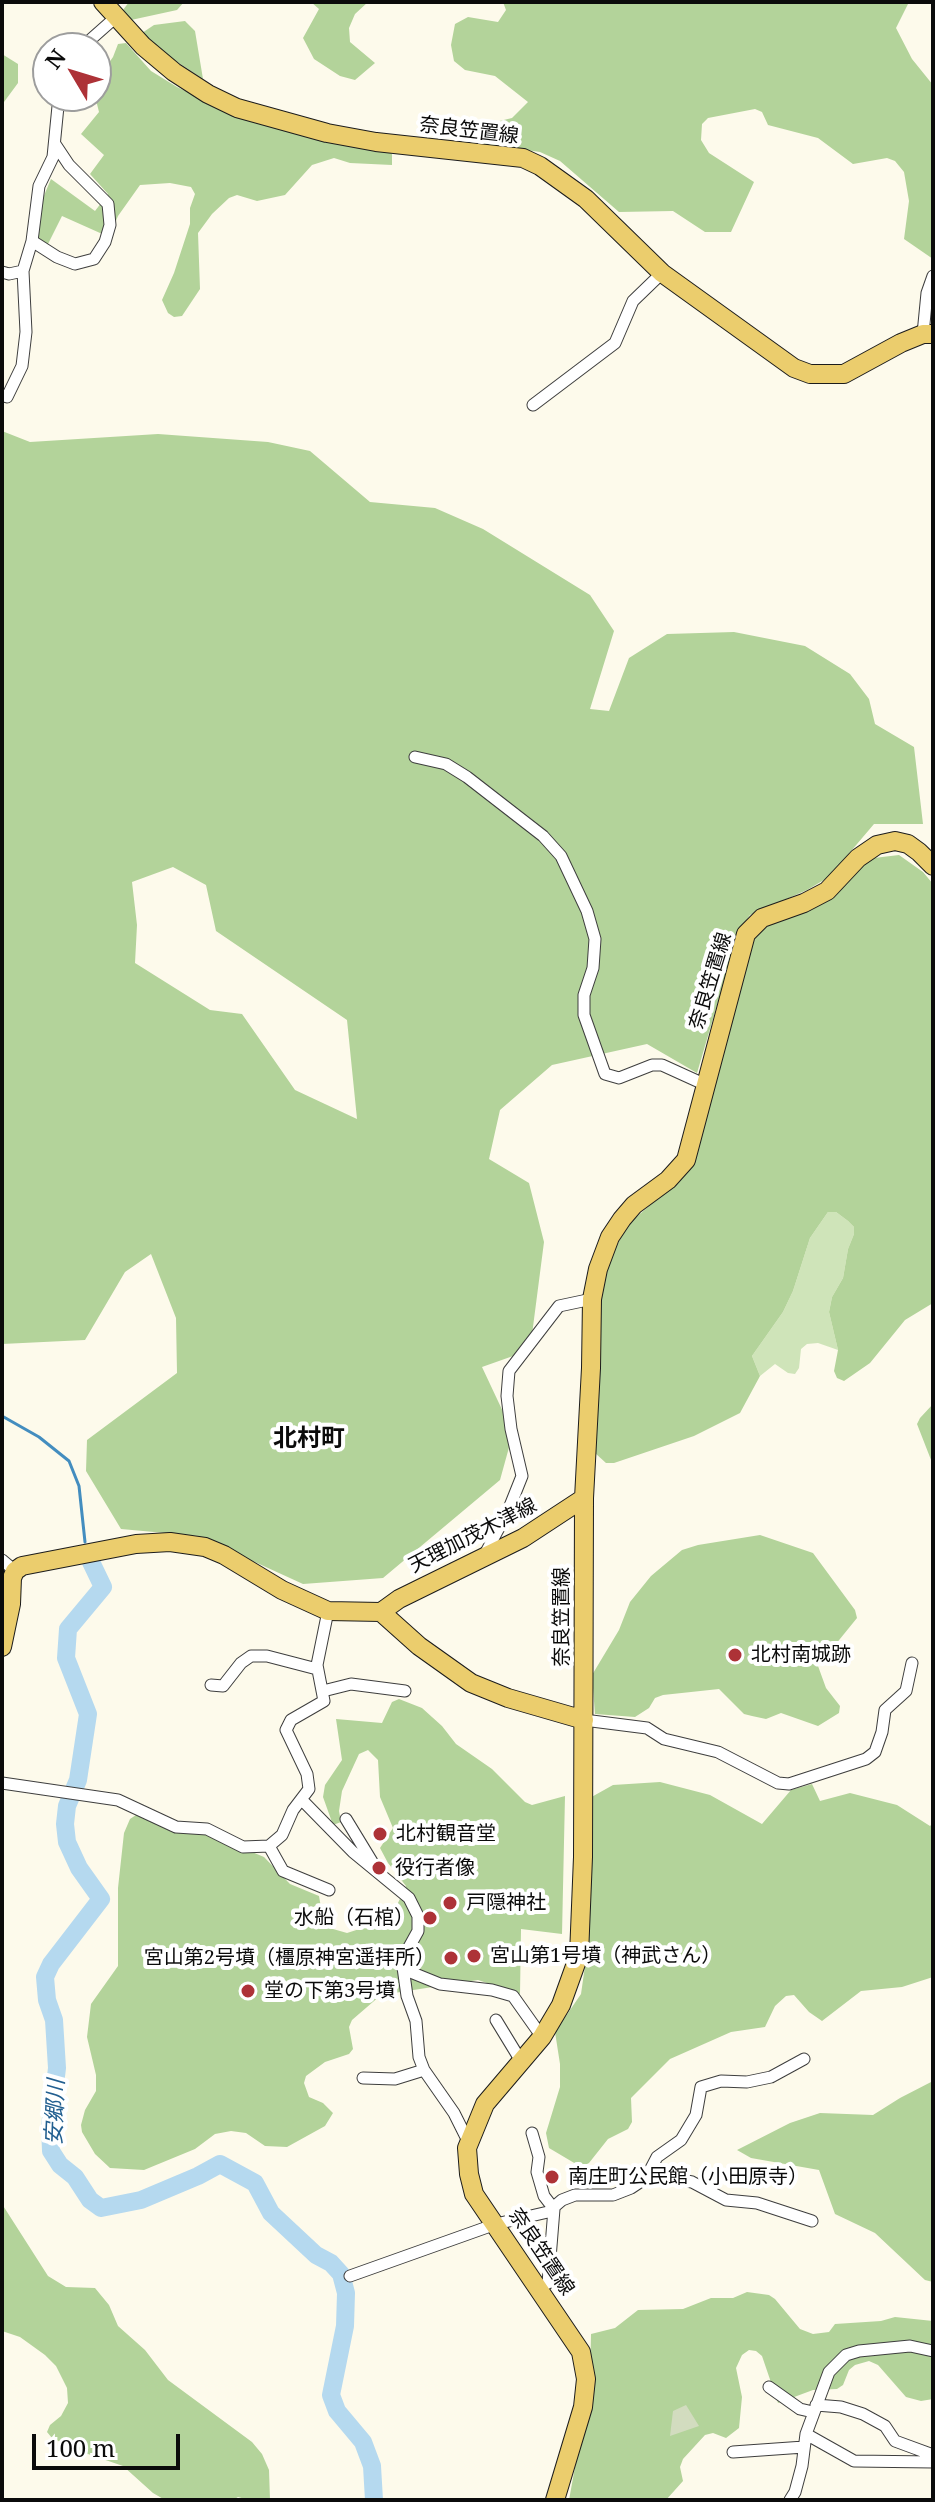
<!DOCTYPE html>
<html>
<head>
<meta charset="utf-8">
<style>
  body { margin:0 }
  #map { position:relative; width:935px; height:2502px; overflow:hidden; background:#fdfaeb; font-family:"Noto Serif",serif }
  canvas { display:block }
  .frame { position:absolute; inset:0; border:4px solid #0b0b0b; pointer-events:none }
  .north { position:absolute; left:32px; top:32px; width:80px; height:80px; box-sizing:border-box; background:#fff; border:2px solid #9d9d9d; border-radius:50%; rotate:308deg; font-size:22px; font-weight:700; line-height:32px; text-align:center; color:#0b0b0b }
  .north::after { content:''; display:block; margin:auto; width:28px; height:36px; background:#ad3237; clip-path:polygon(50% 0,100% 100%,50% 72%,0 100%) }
  .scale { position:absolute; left:32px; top:2434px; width:148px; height:36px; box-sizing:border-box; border:4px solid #0b0b0b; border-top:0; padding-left:10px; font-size:24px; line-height:28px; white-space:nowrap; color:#0b0b0b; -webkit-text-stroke:6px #fff; paint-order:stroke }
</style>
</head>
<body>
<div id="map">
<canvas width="935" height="2502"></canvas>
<div class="frame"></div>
<div class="north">N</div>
<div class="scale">100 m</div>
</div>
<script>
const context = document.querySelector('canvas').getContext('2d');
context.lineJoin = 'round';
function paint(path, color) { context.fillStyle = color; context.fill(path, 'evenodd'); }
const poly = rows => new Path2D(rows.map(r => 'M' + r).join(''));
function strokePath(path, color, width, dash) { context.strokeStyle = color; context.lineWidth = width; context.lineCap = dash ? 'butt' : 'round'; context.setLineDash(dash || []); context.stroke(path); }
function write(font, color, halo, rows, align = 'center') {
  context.font = font + ' "Noto Serif","Noto Sans JP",serif'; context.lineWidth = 8; context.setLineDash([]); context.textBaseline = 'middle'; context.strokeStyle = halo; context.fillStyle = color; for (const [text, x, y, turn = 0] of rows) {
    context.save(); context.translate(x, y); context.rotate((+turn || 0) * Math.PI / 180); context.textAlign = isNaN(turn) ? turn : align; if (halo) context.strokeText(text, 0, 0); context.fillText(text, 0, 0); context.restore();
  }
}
const green = poly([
  [828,1212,836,1212,848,1221,854,1227,854,1234,848,1249,843,1278,832,1297,829,1312,838,1350,818,1343,807,1344,801,1349,799,1368,795,1374,788,1373,775,1364,760,1376,752,1356,783,1312,793,1291,810,1238]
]);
const forest = poly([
  [129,2,184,2,177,10,131,20,123,10],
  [311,2,368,2,355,14,349,28,350,42,375,63,355,80,340,76,314,59,303,38,319,9],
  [503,2,909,2,896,28,912,59,933,85,933,259,904,239,909,201,904,172,895,161,887,158,853,164,818,138,768,125,762,112,755,109,708,118,702,124,701,140,709,153,754,182,731,232,705,232,673,211,619,212,560,161,540,152,479,143,476,137,477,130,483,125,512,118,528,102,495,76,465,70,454,61,451,45,455,24,468,17,498,22,506,10],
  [185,21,195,31,203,79,156,48,142,33,154,25],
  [126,43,151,71,177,87,198,97,386,150,392,154,392,165,350,163,334,158,312,165,285,195,257,201,237,195,229,198,212,214,198,233,200,289,182,316,174,317,168,313,162,300,174,273,190,224,190,208,195,194,191,187,170,183,140,185,118,216,109,237,62,216,47,246,37,240,37,212,51,179,95,211,108,194,90,174,104,155,81,134,99,112,95,96,96,81,113,57,118,44],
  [2,54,18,64,18,83,4,102,2,110],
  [2,431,30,442,158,434,268,442,310,451,370,502,435,508,483,529,590,595,614,631,590,709,609,711,629,658,667,634,734,632,805,646,850,674,869,699,875,724,914,747,923,824,874,824,829,877,807,890,750,915,739,931,697,1073,647,1044,552,1065,500,1110,489,1159,529,1183,544,1242,530,1350,482,1367,513,1433,500,1480,383,1578,303,1584,198,1536,121,1529,86,1471,87,1440,177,1373,176,1318,151,1254,125,1272,85,1340,2,1344],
  [173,867,206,885,216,931,347,1020,357,1119,295,1090,242,1014,210,1010,135,963,137,925,132,882],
  [899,855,923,872,933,884,933,1303,905,1320,870,1363,844,1381,837,1378,834,1371,838,1350,829,1312,832,1297,843,1278,848,1249,854,1234,854,1227,848,1221,836,1212,828,1212,810,1238,793,1291,783,1312,752,1356,760,1376,740,1413,694,1436,614,1463,606,1463,595,1453,599,1322,604,1272,627,1225,684,1176,747,941,766,921,874,858],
  [933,1404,933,1465,917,1424,920,1418],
  [760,1535,813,1553,855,1610,857,1618,818,1666,826,1688,840,1706,839,1713,818,1726,781,1713,766,1719,752,1716,744,1714,719,1689,663,1695,655,1698,649,1708,635,1717,595,1714,592,1675,619,1630,630,1602,651,1576,682,1550,698,1545],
  [399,1699,422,1708,442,1726,456,1744,492,1769,525,1802,532,1805,565,1796,562,1934,521,1929,520,1994,478,1980,381,1995,352,2020,349,2027,353,2049,349,2054,325,2062,306,2076,304,2083,309,2097,323,2103,333,2113,325,2126,287,2147,265,2146,246,2133,231,2131,215,2134,195,2149,144,2170,110,2168,95,2154,82,2132,81,2125,85,2110,96,2091,96,2075,87,2037,91,2004,118,1966,118,1888,124,1833,130,1819,136,1815,177,1832,209,1834,264,1857,290,1884,319,1896,323,1919,333,1929,347,1933,375,1924,387,1916,397,1905,406,1886,388,1863,380,1848,393,1828,380,1797,378,1760,368,1750,359,1754,342,1791,339,1811,341,1822,333,1825,323,1797,325,1785,342,1760,336,1719,382,1723,392,1702],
  [660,1782,710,1795,762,1824,791,1790,812,1784,820,1801,850,1793,897,1805,930,1826,933,1823,933,1977,902,1987,861,1991,822,2021,809,2012,794,1995,786,1996,775,2006,765,2027,731,2032,670,2059,631,2098,632,2122,628,2129,608,2139,589,2163,581,2167,549,2148,546,2133,560,2087,560,2064,555,2032,581,1994,586,1959,588,1799,613,1785],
  [933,2081,933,2282,925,2280,875,2233,835,2214,819,2170,751,2158,737,2150,790,2123,820,2113,873,2115,900,2098],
  [2,2204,48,2276,66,2287,95,2288,109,2305,118,2326,145,2350,168,2380,252,2442,262,2454,269,2470,270,2500,249,2500,238,2497,233,2500,165,2500,153,2493,123,2466,85,2453,52,2438,47,2432,50,2425,61,2416,68,2403,67,2388,56,2366,45,2355,20,2337,2,2331],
  [747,2292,769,2295,775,2299,800,2329,813,2334,829,2332,835,2324,881,2321,895,2317,933,2321,933,2399,921,2401,906,2397,878,2365,869,2361,855,2365,849,2370,843,2385,837,2389,813,2390,778,2403,762,2356,756,2351,749,2350,742,2355,736,2368,742,2397,739,2428,726,2438,713,2433,705,2435,683,2459,680,2467,683,2481,666,2500,569,2500,590,2385,591,2334,615,2328,638,2310,683,2309,711,2298,733,2298]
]);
const cemetery = poly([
  [686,2405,699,2426,670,2436,673,2411]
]);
const stream = poly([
  [2,1416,39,1437,69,1461,79,1486,85,1542]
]);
const river = poly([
  [91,1562,103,1587,68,1629,66,1658,88,1714,78,1780,67,1806,65,1824,67,1842,79,1868,101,1899,51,1964,45,1977,47,2000,54,2020,57,2068,50,2126,51,2151,60,2165,75,2177,90,2200,101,2208,141,2200,198,2176,220,2164,255,2183,271,2213,316,2255,331,2263,341,2274,346,2293,345,2326,331,2395,337,2411,363,2442,372,2466,374,2500]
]);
const street = poly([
  [81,48,116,17],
  [32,241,57,257,75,264,94,259,105,242,110,225,108,204,69,165,55,144],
  [2,272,9,274,23,271],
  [923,334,927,293,933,276],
  [2,395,7,397,22,366,26,332,23,271,32,241,39,186,53,157,59,96],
  [533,405,615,343,633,301,662,273],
  [415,757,446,764,467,777,543,836,561,856,587,911,595,939,593,968,584,995,584,1015,605,1074,619,1078,652,1065,662,1065,706,1085],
  [485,1554,508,1511,522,1476,511,1429,507,1396,509,1371,559,1306,592,1299],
  [2,1560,15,1571],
  [211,1685,223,1686,241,1663,251,1656,267,1656,317,1669],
  [323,1691,351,1684,405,1691],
  [584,1720,647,1728,664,1739,718,1752,778,1783,789,1784,866,1759,875,1752,882,1732,885,1710,906,1691,912,1663],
  [2,1783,118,1800,176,1827,207,1829,243,1847,269,1846,282,1835,293,1810,309,1789,307,1774,286,1730,291,1720,324,1701,317,1665,328,1611],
  [302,1800,353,1852,409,1898,418,1916,418,1931,402,1960,407,1996,416,2021,419,2057,424,2070,454,2113,469,2143],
  [346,1819,374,1865],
  [269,1846,283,1871,329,1890],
  [403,1969,440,1984,492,1990,513,1996,542,2037],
  [496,2020,521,2061],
  [363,2078,395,2079,424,2070],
  [532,2133,539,2157,537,2172,544,2196,554,2209,548,2283,539,2288],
  [646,2178,657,2157,681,2140,696,2115,701,2087,721,2081,747,2082,771,2077,804,2059],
  [350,2276,496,2224,548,2212,562,2200,575,2195,613,2195,631,2188,646,2178,661,2176,692,2182,726,2200,757,2203,812,2221],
  [769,2387,800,2409,813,2412],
  [816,2405,841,2407,863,2414,885,2426,895,2441,933,2455],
  [806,2434,854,2461,933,2462],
  [733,2452,804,2447],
  [790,2500,795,2492,802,2466,806,2434,829,2372,846,2355,859,2351,910,2346,933,2351]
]);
const primary = poly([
  [103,2,143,46,174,72,208,94,237,108,327,133,376,142,523,158,540,166,586,199,662,273,794,368,810,374,844,374,901,343,923,334,933,334],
  [381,1612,419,1646,471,1683,508,1698,584,1720],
  [2,1647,11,1604,12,1578,15,1571,22,1566,136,1544,170,1542,205,1547,224,1555,282,1590,328,1611,381,1612,399,1599,523,1538,584,1498],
  [555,2500,583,2407,586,2379,581,2352,474,2194,469,2174,467,2148,485,2104,542,2037,561,2005,579,1955,583,1857,584,1498,591,1368,592,1299,598,1269,610,1237,622,1219,634,1205,668,1180,686,1160,746,934,762,918,804,903,827,891,858,858,877,845,895,841,908,844,919,852,933,866]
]);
const markers = [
  [735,1655,8,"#ad3237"],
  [380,1834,8,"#ad3237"],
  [379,1868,8,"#ad3237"],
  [450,1903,8,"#ad3237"],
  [430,1918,8,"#ad3237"],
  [474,1956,8,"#ad3237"],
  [451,1958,8,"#ad3237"],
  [248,1991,8,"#ad3237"],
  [552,2177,8,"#ad3237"]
];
const streetNames = [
  ["奈良笠置線",469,131,7],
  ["奈良笠置線",711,981,-73],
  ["天理加茂木津線",473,1536,-27],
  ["奈良笠置線",562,1617,-90],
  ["奈良笠置線",541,2252,56]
];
const poiNames = [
  ["北村南城跡",751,1655],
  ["北村観音堂",396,1834],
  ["役行者像",395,1868],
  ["戸隠神社",466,1903],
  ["水船（石棺）",414,1918,"right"],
  ["宮山第1号墳（神武さん）",490,1956],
  ["宮山第2号墳（橿原神宮遥拝所）",435,1958,"right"],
  ["堂の下第3号墳",264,1991],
  ["南庄町公民館（小田原寺）",568,2177]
];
const waterNames = [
  ["安郷川",56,2112,-88]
];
const quarterNames = [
  ["北村町",309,1439]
];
paint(green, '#cfe4b9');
paint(forest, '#b3d39a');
paint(cemetery, '#d2dcbf');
strokePath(stream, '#438dbf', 3);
strokePath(river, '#b5d9ef', 18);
strokePath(street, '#3e3e3e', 13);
strokePath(primary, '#1c1c1c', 20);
strokePath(street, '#fff', 11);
strokePath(primary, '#ebcd6d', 18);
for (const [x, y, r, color] of markers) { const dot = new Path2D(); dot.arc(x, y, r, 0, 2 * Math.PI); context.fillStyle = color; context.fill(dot); strokePath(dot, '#fff', 3); }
write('20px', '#0b0b0b', '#fff', streetNames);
write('20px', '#0b0b0b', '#fff', poiNames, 'left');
write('italic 22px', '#225f90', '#fff', waterNames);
write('bold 24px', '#0b0b0b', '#fff', quarterNames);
</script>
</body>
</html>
